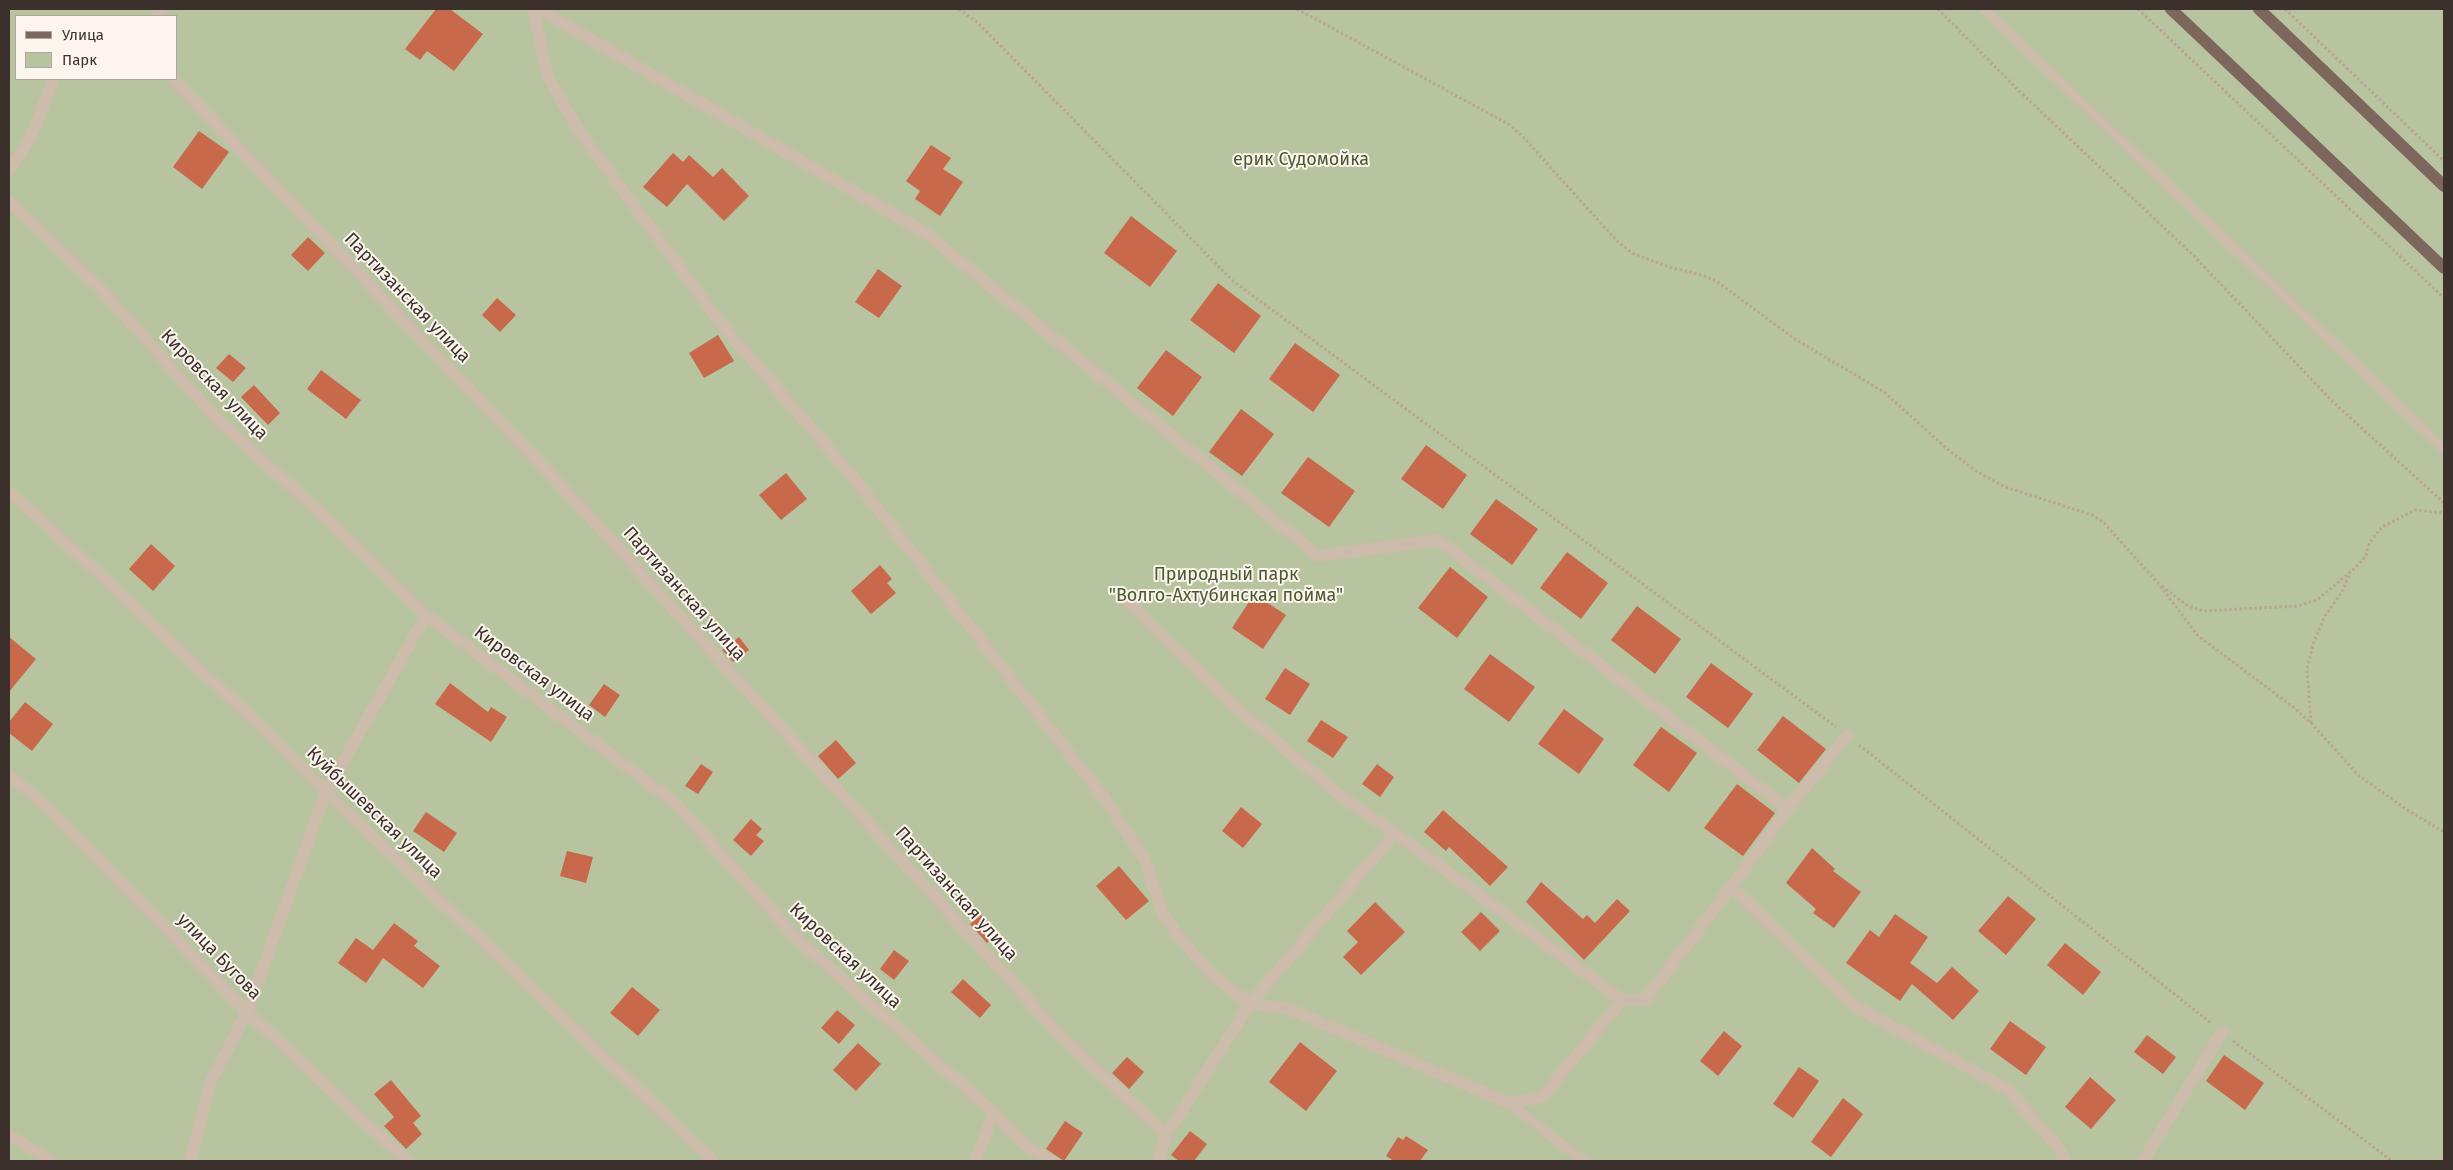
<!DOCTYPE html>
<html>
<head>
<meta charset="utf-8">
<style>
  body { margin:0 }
  #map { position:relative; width:2453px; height:1170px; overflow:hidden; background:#f4ebe1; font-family:"Fira Sans",sans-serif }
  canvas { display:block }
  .frame { position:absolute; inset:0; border:10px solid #3b302b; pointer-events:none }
  .legend { position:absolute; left:15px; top:15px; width:162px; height:65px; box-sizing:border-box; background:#fbf5ee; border:1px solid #aea6a0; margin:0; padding:6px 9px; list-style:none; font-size:15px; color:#3b302b }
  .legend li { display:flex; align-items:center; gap:10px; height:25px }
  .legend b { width:25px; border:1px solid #aea6a0 }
</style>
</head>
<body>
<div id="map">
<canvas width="2453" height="1170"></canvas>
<div class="frame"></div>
<ul class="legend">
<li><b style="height:6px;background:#7d675c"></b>Улица</li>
<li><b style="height:14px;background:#b8c4a0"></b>Парк</li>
</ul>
</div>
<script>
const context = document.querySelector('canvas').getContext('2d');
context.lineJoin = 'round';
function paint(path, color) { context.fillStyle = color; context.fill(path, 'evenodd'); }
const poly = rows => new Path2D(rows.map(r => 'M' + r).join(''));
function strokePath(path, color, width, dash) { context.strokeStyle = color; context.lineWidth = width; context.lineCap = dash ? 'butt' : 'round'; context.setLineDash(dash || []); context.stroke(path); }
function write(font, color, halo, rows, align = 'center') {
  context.font = font + ' "Fira Sans",sans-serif'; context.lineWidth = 4; context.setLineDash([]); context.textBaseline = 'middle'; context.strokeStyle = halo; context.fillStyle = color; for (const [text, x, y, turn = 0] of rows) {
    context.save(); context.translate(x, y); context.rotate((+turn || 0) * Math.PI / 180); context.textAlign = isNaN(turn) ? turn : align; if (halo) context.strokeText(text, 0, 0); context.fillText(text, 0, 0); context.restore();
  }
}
const green = poly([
  [9,9,2444,9,2444,1161,9,1161],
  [16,16,176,16,176,79,16,79]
]);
const building = poly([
  [436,9,450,9,483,34,454,71,427,51,420,60,405,49],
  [199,131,229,152,202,189,173,167],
  [931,145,951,158,943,169,963,182,940,216,915,199,920,191,906,181],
  [673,153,683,162,689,155,713,177,722,168,749,196,724,221,687,184,667,207,643,187],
  [1131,216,1177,251,1150,287,1104,253],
  [308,237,325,253,308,271,291,255],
  [878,269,902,286,879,318,855,302],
  [1218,283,1261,316,1234,353,1190,320],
  [497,298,516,315,500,332,482,315],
  [718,335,734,361,704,378,689,353],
  [1295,343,1340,375,1313,412,1269,379],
  [1166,350,1202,377,1173,416,1137,388],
  [229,354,246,368,233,382,216,368],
  [321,370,361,400,346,419,307,389],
  [254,385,280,413,268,425,241,397],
  [1241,409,1274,434,1242,476,1209,452],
  [1426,445,1467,475,1443,509,1401,479],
  [1308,457,1355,491,1329,527,1281,493],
  [786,473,807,499,781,520,759,495],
  [1496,499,1538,529,1512,565,1470,534],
  [151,544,175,566,153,591,129,569],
  [1567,552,1608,583,1581,619,1540,588],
  [880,565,892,579,887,583,896,593,871,614,851,591],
  [1450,567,1488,597,1457,638,1418,608],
  [1254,594,1286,615,1263,649,1232,628],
  [1637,606,1681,639,1655,674,1611,640],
  [9,637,36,659,9,692],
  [739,637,749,650,733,662,722,650],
  [1490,654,1535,687,1509,722,1464,689],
  [1711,663,1753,694,1728,728,1686,697],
  [1285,668,1310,684,1290,715,1265,699],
  [450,683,488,712,491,707,507,717,491,742,435,704],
  [604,684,620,695,605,717,589,705],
  [25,702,53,724,32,751,9,733,9,722],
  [1564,709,1604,739,1579,774,1538,744],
  [1783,716,1826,749,1799,783,1757,750],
  [1321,720,1348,737,1333,758,1307,741],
  [1661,727,1697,753,1669,792,1633,765],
  [836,740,856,763,838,779,818,756],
  [701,764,713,772,698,794,685,786],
  [1377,764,1394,777,1380,797,1362,784],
  [1737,784,1775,813,1743,856,1704,828],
  [1241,807,1262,824,1243,848,1222,831],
  [1443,810,1508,867,1490,886,1449,847,1446,851,1424,832],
  [426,812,457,833,444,852,413,831],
  [751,819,762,829,756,835,764,841,751,856,733,840],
  [1812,848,1835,869,1833,871,1861,892,1834,928,1813,913,1816,909,1786,883],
  [567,851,593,857,586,883,560,876],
  [1119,866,1149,901,1126,920,1096,886],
  [1541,882,1583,919,1587,915,1595,923,1617,899,1630,911,1584,960,1526,902],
  [2008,896,2036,919,2006,955,1978,931],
  [1375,902,1405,932,1361,975,1343,957,1358,942,1347,931],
  [1481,912,1500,931,1480,951,1461,932],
  [1895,914,1928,937,1910,963,1937,983,1952,967,1979,991,1953,1020,1912,984,1900,1001,1846,963,1870,930,1879,937],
  [981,915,997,935,987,943,970,924],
  [394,923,418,941,414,946,440,966,423,988,383,958,366,983,338,963,356,938,373,950],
  [2065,943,2101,972,2083,995,2047,965],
  [894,950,909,961,894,980,880,969],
  [963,979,991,1005,980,1018,951,992],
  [632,987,660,1010,638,1036,610,1013],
  [837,1010,855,1025,839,1044,821,1028],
  [2010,1021,2046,1047,2026,1075,1990,1049],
  [1724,1031,1742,1046,1718,1076,1700,1061],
  [2147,1035,2176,1057,2163,1074,2134,1052],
  [1300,1042,1337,1071,1306,1111,1269,1082],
  [858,1043,881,1064,856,1091,833,1070],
  [2224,1055,2264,1083,2245,1110,2206,1081],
  [1127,1057,1144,1072,1129,1089,1112,1073],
  [1799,1067,1819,1081,1793,1118,1773,1104],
  [2090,1077,2116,1100,2091,1129,2065,1107],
  [391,1080,421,1116,413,1123,422,1134,406,1149,384,1126,394,1117,374,1094],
  [1843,1098,1863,1114,1831,1157,1811,1142],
  [1065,1121,1083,1133,1064,1161,1046,1149],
  [1190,1131,1207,1144,1194,1161,1179,1161,1171,1155],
  [1406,1136,1428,1150,1420,1161,1394,1161,1386,1156,1398,1137,1403,1140]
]);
const path = poly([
  [959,9,978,23,1233,281,1836,727],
  [1297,9,1510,125,1524,138,1616,240,1632,253,1669,267,1701,275,1716,281,1795,339,1884,392,1946,448,1976,471,2005,487,2092,515,2104,523,2158,583,2198,636,2293,707,2311,723,2359,776,2409,811,2444,832],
  [1938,9,2017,89,2193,255,2333,402,2444,503],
  [2138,9,2444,298],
  [2285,9,2444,161],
  [2162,586,2188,606,2203,611,2297,606,2317,600,2355,568,2366,556,2369,543,2382,527,2415,510,2444,513],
  [2311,723,2307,669,2314,641,2325,616,2342,592,2349,575],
  [1859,745,2211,1023],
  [2233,1041,2392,1161]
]);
const service = poly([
  [1984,9,2444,449],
  [1511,1104,1578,1157,1586,1161]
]);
const minor = poly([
  [533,9,548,77,579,131,722,325,849,472,1104,798,1145,860,1163,914,1177,934,1209,972,1250,1004,1395,833,1342,797,1232,704,1125,599],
  [538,9,926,233,1318,556,1438,540,1788,809,1847,736],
  [157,16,162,9],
  [173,79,571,496,1059,1034,1166,1135],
  [9,171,30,139,54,79],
  [9,201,101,289,216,418,327,519,426,615,674,802,798,940,994,1113,1024,1144,1050,1161],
  [9,492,49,527,272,737,326,792,713,1161],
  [9,775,49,809,247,1012,407,1161],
  [1731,887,1788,809],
  [1622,1000,1645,1000,1731,887,1856,1007,2007,1089,2058,1147,2065,1161],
  [190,1161,210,1083,247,1012,326,792,426,615],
  [975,1161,994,1113],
  [1159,1161,1166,1135,1250,1004,1287,1008,1511,1104,1543,1096,1622,1000,1395,833],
  [2143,1161,2222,1032]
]);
const tertiary = poly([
  [9,1135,51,1161]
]);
const primary = poly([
  [2171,9,2444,268],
  [2259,9,2444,186]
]);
const parkNames = [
  ["ерик Судомойка",1301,160],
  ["Природный парк",1226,575],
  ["\"Волго-Ахтубинская пойма\"",1226,596]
];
const streetNames = [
  ["Партизанская улица",407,298,46],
  ["Кировская улица",214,385,46],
  ["Партизанская улица",684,594,48],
  ["Кировская улица",534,674,37],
  ["Куйбышевская улица",374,813,44],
  ["Партизанская улица",956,894,48],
  ["Кировская улица",845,956,43],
  ["улица Бугова",219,957,46]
];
paint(green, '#b8c4a0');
paint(building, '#c8694b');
strokePath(path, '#b9a596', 3, [2.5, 2.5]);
strokePath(service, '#cdbbac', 10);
strokePath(minor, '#cdbbac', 12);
strokePath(tertiary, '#cdbbac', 12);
strokePath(primary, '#7d675c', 12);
write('18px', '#4a5a2e', '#fbf5ee', parkNames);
write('18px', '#3b302b', '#fbf5ee', streetNames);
</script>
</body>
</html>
